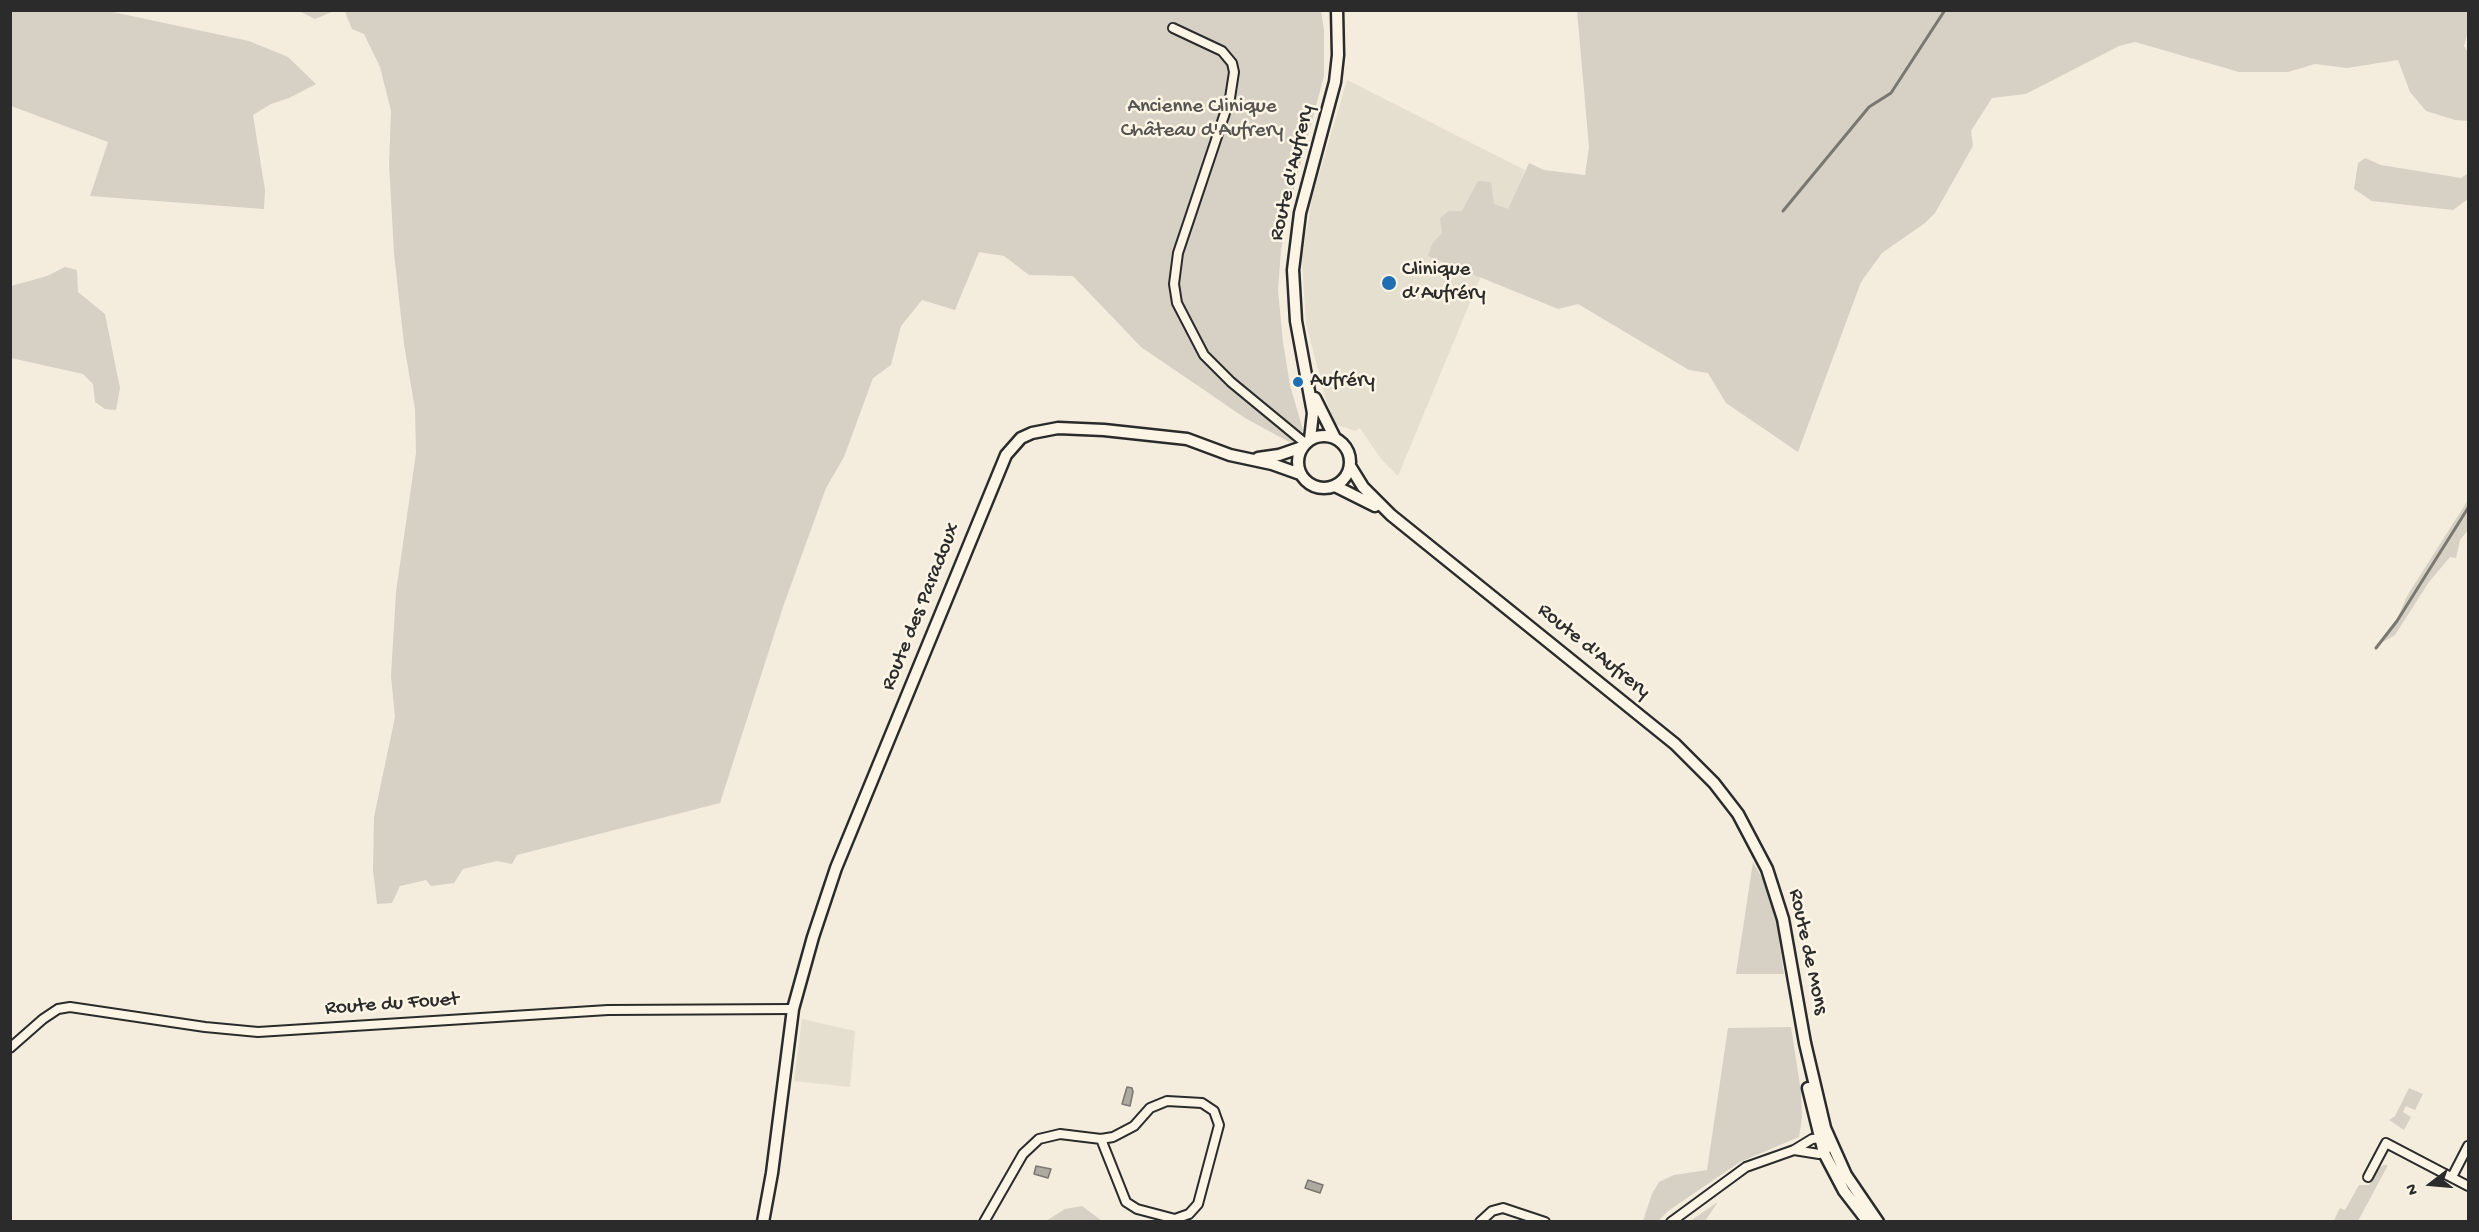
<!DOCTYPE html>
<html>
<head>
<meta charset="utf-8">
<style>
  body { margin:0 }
  #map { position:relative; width:2479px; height:1232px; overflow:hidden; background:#f4edde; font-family:"Gochi Hand",sans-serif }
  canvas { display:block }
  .frame { position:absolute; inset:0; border:12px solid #2b2b2b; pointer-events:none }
  .north { position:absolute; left:2401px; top:1154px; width:60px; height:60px; -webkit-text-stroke:4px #fcf5e5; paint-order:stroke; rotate:254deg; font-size:16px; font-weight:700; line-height:24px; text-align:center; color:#2b2b2b }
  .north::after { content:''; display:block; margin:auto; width:21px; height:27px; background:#2b2b2b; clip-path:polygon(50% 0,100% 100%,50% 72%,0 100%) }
</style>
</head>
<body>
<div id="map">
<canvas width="2479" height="1232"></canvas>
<div class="frame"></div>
<div class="north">N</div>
</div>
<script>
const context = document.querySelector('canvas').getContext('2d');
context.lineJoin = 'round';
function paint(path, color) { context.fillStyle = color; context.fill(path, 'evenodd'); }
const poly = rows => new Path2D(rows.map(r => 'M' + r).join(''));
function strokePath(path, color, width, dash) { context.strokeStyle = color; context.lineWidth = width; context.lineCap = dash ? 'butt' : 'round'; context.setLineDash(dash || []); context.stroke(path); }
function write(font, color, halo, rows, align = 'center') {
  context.font = font + ' "Gochi Hand",sans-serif'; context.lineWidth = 5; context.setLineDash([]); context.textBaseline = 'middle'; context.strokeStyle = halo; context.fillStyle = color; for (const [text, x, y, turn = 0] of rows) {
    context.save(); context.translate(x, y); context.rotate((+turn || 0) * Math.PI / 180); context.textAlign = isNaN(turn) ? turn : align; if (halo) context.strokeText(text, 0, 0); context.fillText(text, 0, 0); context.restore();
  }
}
const built = poly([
  [1347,80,1525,170,1398,476,1381,459,1360,428,1355,431,1335,424,1326,400,1306,324,1302,258,1312,198],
  [802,1019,855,1031,850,1087,794,1081]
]);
const green = poly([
  [346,10,1321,11,1324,30,1324,76,1288,211,1281,250,1278,290,1283,342,1290,385,1303,430,1291,443,1245,418,1141,347,1073,276,1029,275,1004,256,979,252,955,310,922,300,901,326,891,365,873,378,844,457,826,488,783,607,720,803,517,855,512,864,497,861,463,869,454,883,431,886,426,880,400,886,392,903,377,904,373,870,374,817,395,717,391,676,396,592,416,453,415,409,404,344,394,253,389,164,391,111,380,67,364,34,352,29,345,12],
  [10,11,108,11,249,41,288,57,316,84,289,98,271,104,253,115,265,190,264,209,90,196,108,142,11,106],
  [299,11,334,11,315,19],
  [1577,11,2468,11,2468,31,2464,46,2468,52,2468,121,2455,120,2426,111,2410,92,2398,60,2347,68,2315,64,2288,72,2239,72,2135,42,2119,46,2026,94,1992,98,1971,131,1973,146,1935,213,1925,223,1882,253,1861,282,1798,452,1726,403,1708,373,1689,370,1578,304,1558,309,1428,256,1432,244,1442,233,1440,218,1449,211,1462,211,1478,181,1491,182,1494,204,1508,209,1529,163,1544,170,1585,175,1589,147],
  [2365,158,2381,165,2461,178,2467,174,2468,199,2453,210,2372,201,2354,189,2358,163],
  [65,267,77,270,78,292,105,314,120,388,116,410,105,409,95,402,93,384,83,374,11,358,11,286,47,276],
  [2468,500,2468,530,2460,540,2456,558,2450,557,2429,582,2395,635,2381,643,2394,626,2407,596],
  [1753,862,1765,883,1776,919,1784,974,1736,974],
  [1791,1027,1801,1092,1802,1118,1799,1137,1740,1162,1668,1211,1658,1221,1643,1221,1652,1194,1659,1182,1674,1175,1707,1170,1728,1028],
  [2409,1088,2423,1094,2415,1110,2406,1106,2403,1112,2411,1117,2404,1130,2389,1120,2395,1116],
  [2384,1165,2388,1165,2358,1221,2333,1222,2340,1208,2345,1210,2359,1185,2369,1185,2377,1169],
  [1718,1202,1705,1221,1690,1221],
  [1082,1206,1102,1221,1046,1221,1065,1209]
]);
const water = poly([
  [1127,1087,1132,1088,1133,1092,1130,1106,1122,1104,1127,1087],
  [1036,1166,1051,1169,1048,1178,1034,1174,1036,1166],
  [1308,1180,1323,1185,1320,1193,1305,1188,1308,1180]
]);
const stream = poly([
  [1783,211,1869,107,1891,93,1945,10],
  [2376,648,2397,621,2468,508]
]);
const street = poly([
  [1173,28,1222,51,1232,63,1234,72,1230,98,1178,253,1174,284,1177,303,1204,355,1231,382,1305,443],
  [10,1048,43,1019,58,1009,70,1007,205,1027,258,1032,608,1010,793,1009],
  [1794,1150,1819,1154,1826,1150],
  [2368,1177,2386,1143,2468,1186],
  [2452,1177,2468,1146],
  [984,1222,1023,1154,1039,1139,1060,1134,1101,1139,1113,1137,1134,1126,1150,1108,1167,1101,1202,1103,1214,1111,1219,1125,1198,1204,1189,1214,1175,1219,1137,1209,1126,1202,1101,1139],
  [1480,1222,1492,1211,1503,1208,1545,1222],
  [1671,1222,1746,1167,1794,1150,1812,1139,1822,1138]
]);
const secondary = poly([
  [1315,398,1335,438],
  '1298 462a26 26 0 1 1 52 0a26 26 0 1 1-52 0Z',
  [1310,439,1313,413,1296,321,1293,270,1300,213,1335,82,1338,55,1337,10],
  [1258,458,1279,455,1302,447],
  [1350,466,1363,487,1391,515,1675,744,1714,783,1738,814,1767,869,1783,919,1805,1043,1825,1128,1846,1175,1878,1222],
  [1335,486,1375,506],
  [1808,1088,1824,1153,1844,1191,1868,1222],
  [763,1222,772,1173,793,1009,813,937,836,868,1006,455,1021,438,1032,433,1058,428,1104,430,1187,439,1230,455,1272,464,1300,474]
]);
const markers = [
  [1389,283,8,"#1f6fb2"],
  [1298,382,6,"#1f6fb2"]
];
const parkNames = [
  ["Ancienne Clinique",1202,108],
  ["Château d'Aufrery",1202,132]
];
const streetNames = [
  ["Route d'Aufrery",1293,173,-77],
  ["Route des Paradoux",922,607,-68],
  ["Route d'Aufrery",1593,652,39],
  ["Route de Mons",1807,952,78],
  ["Route du Fouet",392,1005,-4]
];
const poiNames = [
  ["Clinique",1402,271],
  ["d’Aufréry",1402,295],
  ["Aufréry",1310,382]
];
paint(built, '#e5dfd0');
paint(green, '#d6d1c4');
paint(water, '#afaaa0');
strokePath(water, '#7a7771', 1.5);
strokePath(stream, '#7a7771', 3);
strokePath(street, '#2b2b2b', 12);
strokePath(secondary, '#2b2b2b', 15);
strokePath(street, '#fcf5e5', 8);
strokePath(secondary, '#fcf5e5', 10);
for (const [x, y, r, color] of markers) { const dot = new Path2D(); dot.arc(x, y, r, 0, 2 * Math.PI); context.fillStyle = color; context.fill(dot); strokePath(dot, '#fcf5e5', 2); }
write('21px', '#565451', '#fcf5e5', parkNames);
write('21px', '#2b2b2b', '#fcf5e5', streetNames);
write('21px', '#2b2b2b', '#fcf5e5', poiNames, 'left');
</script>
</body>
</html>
